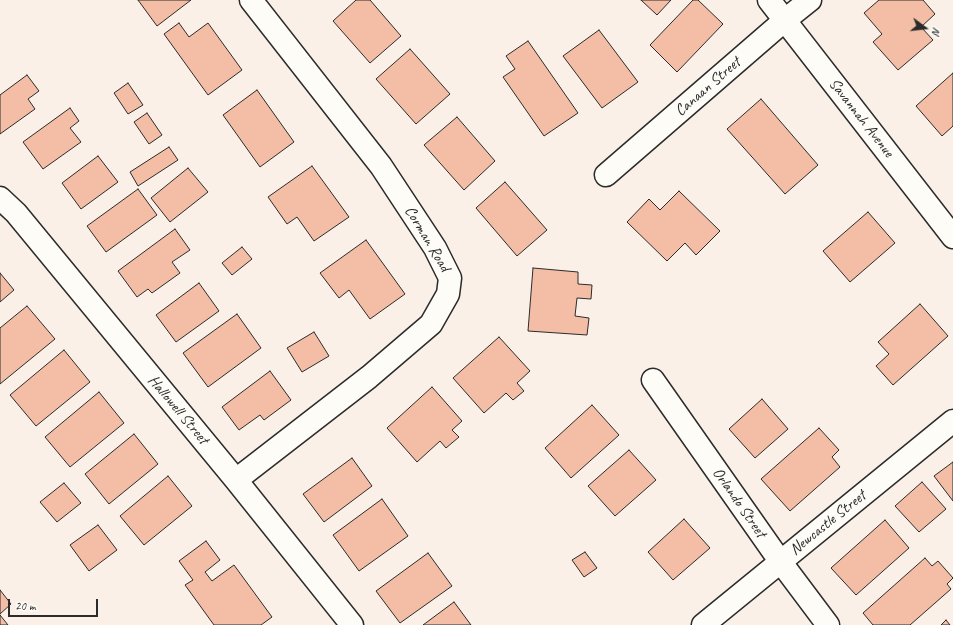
<!DOCTYPE html>
<html>
<head>
<meta charset="utf-8">
<style>
  body { margin:0 }
  #map { position:relative; width:953px; height:625px; overflow:hidden; background:#fbf0e7; font-family:Caveat,sans-serif }
  canvas { display:block }
  .north { position:absolute; left:905px; top:8px; width:40px; height:40px; -webkit-text-stroke:3px #fdfcf7; paint-order:stroke; rotate:105deg; font-size:11px; font-weight:700; line-height:16px; text-align:center; color:#2b2b2b }
  .north::after { content:''; display:block; margin:auto; width:14px; height:18px; background:#2b2b2b; clip-path:polygon(50% 0,100% 100%,50% 72%,0 100%) }
  .scale { position:absolute; left:8px; top:599px; width:90px; height:18px; box-sizing:border-box; border:2px solid #2b2b2b; border-top:0; padding-left:5px; font-size:12px; line-height:14px; white-space:nowrap; color:#2b2b2b; -webkit-text-stroke:3px #fdfcf7; paint-order:stroke }
</style>
</head>
<body>
<div id="map">
<canvas width="953" height="625"></canvas>
<div class="north">N</div>
<div class="scale">20 m</div>
</div>
<script>
const context = document.querySelector('canvas').getContext('2d');
context.lineJoin = 'round';
function paint(path, color) { context.fillStyle = color; context.fill(path, 'evenodd'); }
const poly = rows => new Path2D(rows.map(r => 'M' + r).join(''));
function strokePath(path, color, width, dash) { context.strokeStyle = color; context.lineWidth = width; context.lineCap = dash ? 'butt' : 'round'; context.setLineDash(dash || []); context.stroke(path); }
function write(font, color, halo, rows, align = 'center') {
  context.font = font + ' Caveat,sans-serif'; context.lineWidth = 3.5; context.setLineDash([]); context.textBaseline = 'middle'; context.strokeStyle = halo; context.fillStyle = color; for (const [text, x, y, turn = 0] of rows) {
    context.save(); context.translate(x, y); context.rotate((+turn || 0) * Math.PI / 180); context.textAlign = isNaN(turn) ? turn : align; if (halo) context.strokeText(text, 0, 0); context.fillText(text, 0, 0); context.restore();
  }
}
const building = poly([
  [138,0,191,0,157,26,138,0],
  [356,0,370,0,401,36,370,63,333,21,356,0],
  [641,0,671,0,657,15,641,0],
  [693,0,698,0,723,24,677,72,650,45,693,0],
  [879,0,923,0,935,14,921,27,933,40,898,70,873,42,882,34,864,13,879,0],
  [179,23,189,37,208,23,242,70,208,95,164,34,179,23],
  [599,30,638,82,602,108,563,56,599,30],
  [528,41,578,113,544,136,503,77,515,69,506,56,528,41],
  [410,49,450,94,416,124,376,79,410,49],
  [953,73,953,126,942,136,916,106,953,73],
  [27,75,39,91,28,99,35,109,0,134,0,95,27,75],
  [128,83,143,105,128,114,114,93,128,83],
  [257,90,294,142,260,167,223,115,257,90],
  [761,99,818,165,785,194,727,129,761,99],
  [70,108,79,121,70,128,81,142,43,169,23,142,70,108],
  [147,113,162,135,149,144,134,122,147,113],
  [457,117,495,161,464,190,424,145,457,117],
  [169,147,178,160,138,186,130,172,169,147],
  [98,156,118,182,81,209,62,183,98,156],
  [312,166,349,217,314,241,297,217,287,224,268,197,312,166],
  [188,168,208,192,170,222,151,198,188,168],
  [505,182,547,230,517,256,476,208,505,182],
  [138,189,157,215,106,252,87,226,138,189],
  [679,191,720,231,696,255,685,243,667,261,627,222,649,199,660,210,679,191],
  [868,212,895,243,850,282,823,251,868,212],
  [175,229,190,250,172,262,180,273,152,293,148,289,137,297,118,271,175,229],
  [366,240,405,294,370,319,349,290,339,298,320,273,366,240],
  [242,247,252,259,232,275,222,263,242,247],
  [533,268,578,272,578,284,592,285,591,299,577,298,575,316,589,318,587,335,528,331,533,268],
  [0,273,14,290,0,302,0,273],
  [199,283,219,311,176,342,156,315,199,283],
  [920,304,948,336,893,385,876,366,889,354,878,342,920,304],
  [27,306,55,339,0,384,0,328,27,306],
  [237,314,261,348,208,387,183,353,237,314],
  [314,332,329,356,302,372,287,348,314,332],
  [499,337,530,371,517,383,524,391,513,400,506,393,484,413,453,378,499,337],
  [64,350,90,382,36,426,10,395,64,350],
  [270,371,291,400,264,420,260,415,239,430,222,407,270,371],
  [432,387,462,421,452,430,459,437,446,448,440,441,417,462,387,428,432,387],
  [99,392,124,423,70,467,45,437,99,392],
  [762,399,788,429,755,458,729,429,762,399],
  [592,405,619,435,571,478,545,448,592,405],
  [819,428,839,450,832,457,840,467,790,511,761,479,819,428],
  [134,434,158,464,109,504,85,474,134,434],
  [629,450,656,480,615,516,588,486,629,450],
  [352,458,372,486,324,522,303,494,352,458],
  [953,462,953,501,934,476,953,462],
  [168,476,192,506,144,545,120,516,168,476],
  [922,482,946,509,919,532,895,506,922,482],
  [64,483,81,503,57,522,40,502,64,483],
  [382,499,408,536,359,571,333,535,382,499],
  [684,519,710,548,673,580,648,552,684,519],
  [885,520,909,548,856,595,831,568,885,520],
  [98,525,117,550,89,571,70,545,98,525],
  [206,541,220,560,205,572,212,581,234,565,272,617,261,625,214,625,185,585,193,580,179,561,206,541],
  [585,552,597,568,584,577,572,560,585,552],
  [428,553,452,586,400,623,376,591,428,553],
  [925,558,932,566,938,561,953,578,947,584,951,589,910,625,873,625,863,613,925,558],
  [0,590,11,604,0,614,0,590],
  [454,602,471,625,423,625,454,602],
  [0,615,8,625,0,625,0,615],
  [946,620,950,625,941,625,946,620]
]);
const street = poly([
  [769,0,953,237],
  [606,175,785,20,810,0],
  [0,198,16,213,236,480,352,625],
  [653,380,780,561,828,625],
  [236,480,369,377,431,324,448,294,450,278,435,248,381,166,251,0],
  [703,625,953,421]
]);
const streetNames = [
  ["Canaan Street",708,87,-41],
  ["Savannah Avenue",861,118,52],
  ["Corman Road",427,239,59],
  ["Hallowell Street",178,410,50],
  ["Orlando Street",739,503,55],
  ["Newcastle Street",828,523,-39]
];
paint(building, '#f3bea5');
strokePath(building, '#2b2b2b', 1);
strokePath(street, '#2b2b2b', 25);
strokePath(street, '#fdfcf7', 22);
write('16px', '#2b2b2b', '#fdfcf7', streetNames);
</script>
</body>
</html>
